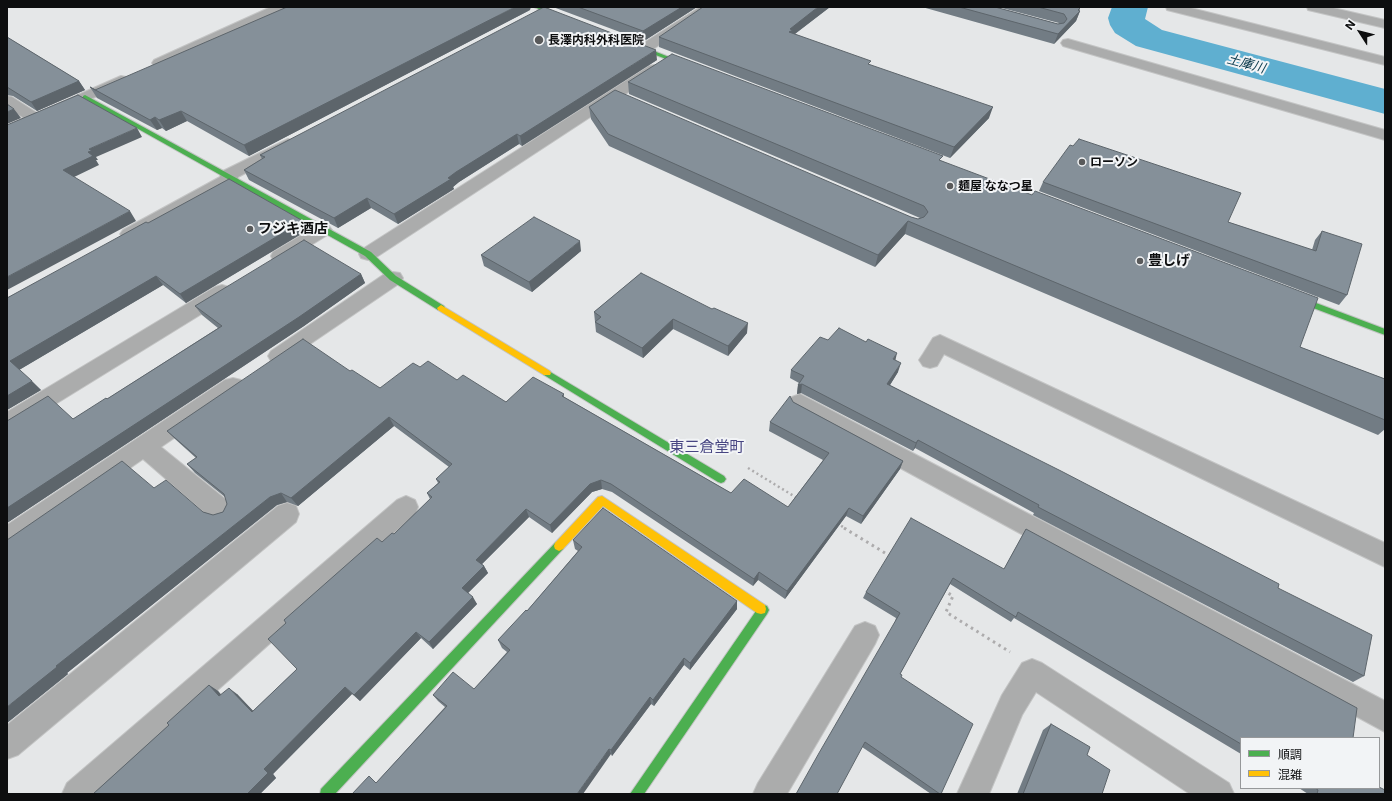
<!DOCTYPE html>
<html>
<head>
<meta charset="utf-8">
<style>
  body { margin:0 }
  #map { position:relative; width:1392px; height:801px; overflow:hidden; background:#e5e7e8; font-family:Inter,"Noto Sans JP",sans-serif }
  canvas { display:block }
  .frame { position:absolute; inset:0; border:8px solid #0d0e0f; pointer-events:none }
  .legend { position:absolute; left:1240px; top:737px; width:140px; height:52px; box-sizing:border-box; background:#f2f4f6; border:1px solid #96989a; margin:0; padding:5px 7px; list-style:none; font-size:12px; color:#0d0e0f }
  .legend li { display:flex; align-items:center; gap:8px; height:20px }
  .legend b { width:20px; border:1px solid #96989a }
  .north { position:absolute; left:1340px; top:12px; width:40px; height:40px; -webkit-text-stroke:3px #f2f4f6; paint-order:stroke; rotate:306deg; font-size:11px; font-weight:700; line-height:16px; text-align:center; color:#0d0e0f }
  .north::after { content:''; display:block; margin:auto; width:14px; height:18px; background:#0d0e0f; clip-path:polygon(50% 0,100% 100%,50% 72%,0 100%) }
</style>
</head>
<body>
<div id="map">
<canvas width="1392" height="801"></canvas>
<div class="frame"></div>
<ul class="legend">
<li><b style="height:5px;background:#4caf50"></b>順調</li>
<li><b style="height:5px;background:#ffc107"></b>混雑</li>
</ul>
<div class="north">N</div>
</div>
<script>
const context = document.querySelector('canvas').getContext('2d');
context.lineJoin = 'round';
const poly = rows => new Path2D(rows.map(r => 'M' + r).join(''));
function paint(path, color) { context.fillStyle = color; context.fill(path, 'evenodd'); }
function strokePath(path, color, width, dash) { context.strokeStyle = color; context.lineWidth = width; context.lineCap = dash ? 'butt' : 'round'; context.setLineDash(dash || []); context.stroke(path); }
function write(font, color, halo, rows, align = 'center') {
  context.font = font + ' Inter,"Noto Sans JP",sans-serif'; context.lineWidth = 4; context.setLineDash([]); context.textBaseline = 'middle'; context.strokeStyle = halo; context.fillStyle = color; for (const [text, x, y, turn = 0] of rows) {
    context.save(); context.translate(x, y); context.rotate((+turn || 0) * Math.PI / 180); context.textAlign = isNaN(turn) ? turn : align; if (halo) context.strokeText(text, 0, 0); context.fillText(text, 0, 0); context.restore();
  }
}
const river = poly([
  [1112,7,1148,7,1145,19,1162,30,1385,89,1385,114,1136,46,1115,33,1110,25,1108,18,1112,7]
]);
const pathFar1 = poly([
  [748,468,797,498],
  [837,523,846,529]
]);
const path = poly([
  [844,528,890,556],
  [943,590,953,596,946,612,1010,652]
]);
const street = poly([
  [271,7,287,7,286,10,164,66,154,66,152,63,154,60,271,7],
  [700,7,715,7,649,52,639,52,637,49,639,46,700,7],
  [1166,7,1187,7,1385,57,1385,65,1167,10,1166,7],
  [1307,7,1329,7,1385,20,1385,28,1308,10,1307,7],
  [1068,39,1385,130,1385,140,1063,46,1061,43,1063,40,1068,39],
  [654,65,659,66,661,69,659,72,375,258,368,260,361,258,359,254,361,250,649,66,654,65],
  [121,76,126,77,128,80,126,83,7,137,7,126,24,118,7,107,7,96,12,97,37,113,121,76],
  [288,139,294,141,296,144,294,147,238,177,237,182,135,238,129,240,123,238,120,234,123,230,220,177,221,172,288,139],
  [323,224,329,226,332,230,329,234,287,260,280,262,273,260,271,256,273,252,317,226,323,224],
  [393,272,400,273,403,278,400,283,285,361,278,364,271,361,268,356,271,351,386,273,393,272],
  [222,285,229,287,232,292,229,297,15,429,7,432,7,412,215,287,222,285],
  [940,335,1385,543,1385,567,944,354,937,366,930,368,923,366,919,360,923,354,933,338,940,335],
  [233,378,241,380,244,386,241,392,161,447,230,503,233,511,230,519,221,522,212,519,143,459,16,547,7,550,7,525,225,380,233,378],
  [800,394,1385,701,1385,732,792,409,789,403,792,397,800,394],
  [406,496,415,500,418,507,415,514,101,794,62,794,67,783,397,500,406,496],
  [287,503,296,506,299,514,296,522,18,755,7,759,7,725,278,506,287,503],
  [865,622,875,626,879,635,875,644,787,794,753,794,758,783,855,626,865,622],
  [1032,659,1042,663,1229,783,1234,794,1190,794,1036,692,1022,715,989,794,957,794,1002,695,1022,663,1032,659]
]);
const fast = poly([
  [534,7,542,7,572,20,567,21,534,7],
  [627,42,631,42,697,68,692,69,627,44,627,42],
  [85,95,371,252,396,276,444,306,445,308,444,310,438,310,390,280,365,256,83,98,83,96,85,95],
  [1287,292,1385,329,1385,335,1284,297,1283,295,1287,292],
  [547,370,724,476,726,479,724,482,721,483,718,482,544,375,543,373,544,371,547,370],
  [559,541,563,543,564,546,563,549,335,794,320,794,321,789,555,543,559,541],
  [761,604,767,606,769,610,767,614,644,794,630,794,756,611,757,605,761,604]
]);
const slow = poly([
  [441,305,550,371,551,373,550,375,544,375,438,310,437,308,441,305],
  [602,496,765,605,766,609,765,613,761,614,757,613,603,506,563,549,559,551,555,549,554,546,555,543,598,497,602,496]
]);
const wall = poly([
  [553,7,697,7,644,41],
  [830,7,795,34,870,65,989,118,950,158,659,47,659,37],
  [922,7,995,7,1058,24,1059,23,998,7,1078,7,1080,8,1079,11,1080,11,1076,21,1054,44],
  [530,10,249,156,187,121,166,131,162,128,157,130,97,98,90,87,95,90],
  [7,37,79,81,85,90,37,111,13,96,7,95],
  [657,60,522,146,519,144,459,182,453,187,454,189,398,224,371,208,338,228,249,180,244,170,262,159,260,155],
  [628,82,942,161,1300,347,1385,379,1385,429,1378,435,905,234,875,267,609,146,591,119,589,107,911,217,918,219,920,218,629,94],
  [1043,182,1228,222,1312,250,1315,240,1322,231,1347,295,1339,305,1039,191],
  [148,223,308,230,186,303,163,285,19,370,41,390,7,410,7,298],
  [581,251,532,292,484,266,481,255],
  [641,273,747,333,728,356,673,329,643,358,596,332,594,312],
  [361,274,365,283,304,326,7,523,7,421,73,419,107,399,218,328,202,315,195,306],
  [828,340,866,342,895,360,898,372,890,385,1278,588,1364,676,1353,682,1033,515,1034,513,915,448,913,451,801,393,797,394,798,385,799,383,790,378,791,370],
  [420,367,457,380,506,402,564,394,564,397,731,493,788,507,823,460,769,431,770,422,793,402,903,461,900,469,861,524,846,516,785,599,758,580,753,586,612,492,602,489,592,492,552,533,529,517,482,564,484,566,488,573,468,593,477,604,433,649,421,638,360,701,352,694,273,774,276,778,260,794,93,794,169,725,209,685,218,691,221,695,237,694,253,711,297,669,382,542,394,534,430,499,427,493,438,483,436,479,449,467,394,426,298,506,287,502,277,505,67,673,68,674,7,723,154,488,203,512,213,515,223,512,227,504,225,497,195,473,187,464,196,458,175,439,167,431,350,371,380,388],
  [1026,529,1241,738,1241,754,1014,618,1011,622,950,584,900,674,941,794,931,794,862,747,896,618,863,598,866,592,1004,569,1022,536],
  [573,540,737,601,737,609,690,670,684,665,654,706,651,704,612,756,611,754,377,782,445,707,438,701,433,695,474,689,507,652,502,648,498,640,527,611,578,551,575,549],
  [1051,724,1087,755,1102,794,1017,794,1043,730],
  [1299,788,1379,788,1385,794,1308,794]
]);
const shadedWall = poly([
  [515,7,531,7,530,10,249,156,244,145],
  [682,7,697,7,644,41,643,31],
  [818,7,830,7,792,36,788,42,790,29],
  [1080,8,1078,13,1080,11,1076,21,1054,44,1058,34],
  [656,50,657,60,522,146,520,136],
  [79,81,85,90,37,111,31,102],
  [993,107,989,118,950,158,954,147],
  [14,109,21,118,7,124,7,112],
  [181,111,187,121,166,131,159,120],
  [155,117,162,128,157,130,150,120],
  [137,128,142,137,96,157,98,160,96,160,99,165,70,179,63,170,88,152,89,149],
  [517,134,519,144,459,182,453,187,454,189,398,224,394,214,456,172],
  [367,198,371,208,338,228,334,218],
  [130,211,136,221,7,290,7,277],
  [303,221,308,230,186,303,180,294],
  [908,221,905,234,875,267,878,255],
  [580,241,581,251,532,292,529,282],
  [361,274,365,283,304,326,7,523,7,508],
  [156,276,163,285,19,370,10,361],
  [673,319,673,329,643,358,642,348],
  [748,323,747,333,728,356,728,346],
  [897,353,895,362,893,359],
  [901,363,898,372,885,393,887,384],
  [32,381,41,390,7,410,7,396],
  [802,384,801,393,797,394,798,385],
  [389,417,394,426,298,506,291,498],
  [918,440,915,448,913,451,916,443],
  [903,461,900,469,861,524,863,516],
  [601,480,602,489,592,492,552,533,550,525,590,484],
  [281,493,287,502,277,505,67,673,68,674,7,723,7,707,56,666,270,497],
  [849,508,846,516,785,599,787,591],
  [526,509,529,517,479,567,476,560],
  [484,566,488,573,466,595,462,588],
  [759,572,758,580,753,586,754,579],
  [473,597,477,604,433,649,429,642],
  [737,601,737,609,690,670,690,663],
  [416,632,421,638,360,701,354,695],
  [684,658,684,665,654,706,653,700],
  [209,685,218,691,228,702,219,696],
  [345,687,352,694,273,774,276,778,260,794,247,794,264,769],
  [229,688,237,694,260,718,252,712],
  [650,697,651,704,612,756,611,750],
  [609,749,611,754,583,794,577,794]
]);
const building = poly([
  [287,7,515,7,244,145,181,111,159,120,155,117,150,120,90,87,95,90,287,7],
  [544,7,656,50,520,136,517,134,456,172,448,178,451,179,394,214,367,198,334,218,244,170,265,157,260,155,544,7],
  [578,7,682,7,643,31,578,7],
  [703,7,818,7,790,29,793,30,789,32,871,61,868,64,993,107,954,147,659,37,703,7],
  [959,7,995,7,1058,24,1064,23,1067,19,1064,14,1038,7,1078,7,1080,8,1078,10,1080,11,1058,34,959,7],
  [7,37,79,81,31,102,7,87,7,37],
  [672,54,943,156,939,160,1032,195,1035,191,1318,298,1300,347,1385,379,1385,420,908,221,878,255,608,134,589,107,615,90,911,217,918,219,924,217,928,212,924,206,628,82,672,54],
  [78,95,137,128,89,149,92,151,88,152,93,156,63,170,130,211,7,277,7,125,78,95],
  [7,104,14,109,7,112,7,104],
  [1079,139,1241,193,1228,222,1316,251,1322,231,1362,244,1347,295,1043,182,1070,145,1073,146,1079,139],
  [229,179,303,221,180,294,156,276,10,361,32,381,7,396,7,298,146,222,148,223,229,179],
  [534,217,580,241,529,282,481,255,534,217],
  [304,240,361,274,299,317,7,508,7,421,48,396,73,419,106,398,107,399,222,326,195,306,304,240],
  [641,273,712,309,714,308,748,323,728,346,673,319,642,348,595,322,601,317,594,312,641,273],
  [839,328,866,342,868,339,897,353,893,359,901,363,887,384,1061,471,1279,584,1278,588,1372,635,1364,676,1038,507,1039,505,918,440,916,443,802,384,798,385,804,376,791,370,820,337,828,340,839,328],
  [303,339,350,371,352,370,380,388,413,363,420,367,428,361,457,380,463,375,506,402,533,377,564,394,562,396,731,493,744,479,788,507,829,453,770,422,790,396,793,402,903,461,863,516,849,508,787,591,759,572,754,579,611,484,601,480,590,484,550,525,526,509,476,560,484,566,462,588,473,597,429,642,416,632,354,695,345,687,264,769,268,773,247,794,93,794,169,725,167,723,209,685,219,696,229,688,252,712,297,669,268,639,286,623,284,620,377,538,382,542,392,533,394,534,432,497,427,493,440,482,436,479,452,464,389,417,291,498,281,493,270,497,56,666,57,667,7,707,7,540,122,461,154,488,166,480,203,512,213,515,223,512,227,504,224,494,187,464,197,457,167,431,303,339],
  [603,508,737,601,690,663,684,658,653,700,650,697,611,750,609,749,577,794,352,794,369,776,376,783,447,706,433,695,453,672,474,689,510,650,498,640,526,610,527,611,582,547,573,540,603,508],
  [911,518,1004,569,1026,529,1357,708,1353,738,1241,738,1241,744,1018,612,1016,617,953,578,900,674,902,675,901,677,973,724,941,794,940,794,865,742,837,794,796,794,819,753,900,613,866,592,911,518],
  [1051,724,1090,747,1087,755,1110,770,1102,794,1023,794,1051,724],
  [1379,787,1385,790,1385,794,1317,794,1318,790,1315,788,1379,788,1379,787]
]);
const markers = [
  [539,40,5,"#595a5b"],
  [1082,162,4,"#595a5b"],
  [950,186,4,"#595a5b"],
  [250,229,4,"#595a5b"],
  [1140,261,4,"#595a5b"]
];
const farPoinames = [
  ["長澤内科外科医院",548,40],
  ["ローソン",1090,162],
  ["麺屋 ななつ星",958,186]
];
const farWaternames = [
  ["土庫川",1246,64,15]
];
const poiNames = [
  ["フジキ酒店",258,229],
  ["豊しげ",1148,261]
];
const neighbourhoodNames = [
  ["東三倉堂町",707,447]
];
paint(river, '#5fafd0');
strokePath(street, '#c3c4c4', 2);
strokePath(fast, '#c3c4c4', 2);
strokePath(slow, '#c3c4c4', 2);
strokePath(pathFar1, '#adacad', 2.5, [2, 3]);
strokePath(path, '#adacad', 3, [2.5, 4]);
paint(street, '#abacac');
paint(fast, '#4caf50');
paint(slow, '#ffc107');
paint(wall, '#727c84');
paint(shadedWall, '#5d656b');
paint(building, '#859099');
strokePath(building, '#5d656b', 1);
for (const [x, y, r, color] of markers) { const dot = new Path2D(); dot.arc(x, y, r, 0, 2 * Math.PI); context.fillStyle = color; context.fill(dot); strokePath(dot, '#f2f4f6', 1.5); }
write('bold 12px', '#0d0e0f', '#f2f4f6', farPoinames, 'left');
write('italic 13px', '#09394c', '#f2f4f6', farWaternames);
write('bold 14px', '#0d0e0f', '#f2f4f6', poiNames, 'left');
write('15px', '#474582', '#f2f4f6', neighbourhoodNames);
</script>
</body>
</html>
